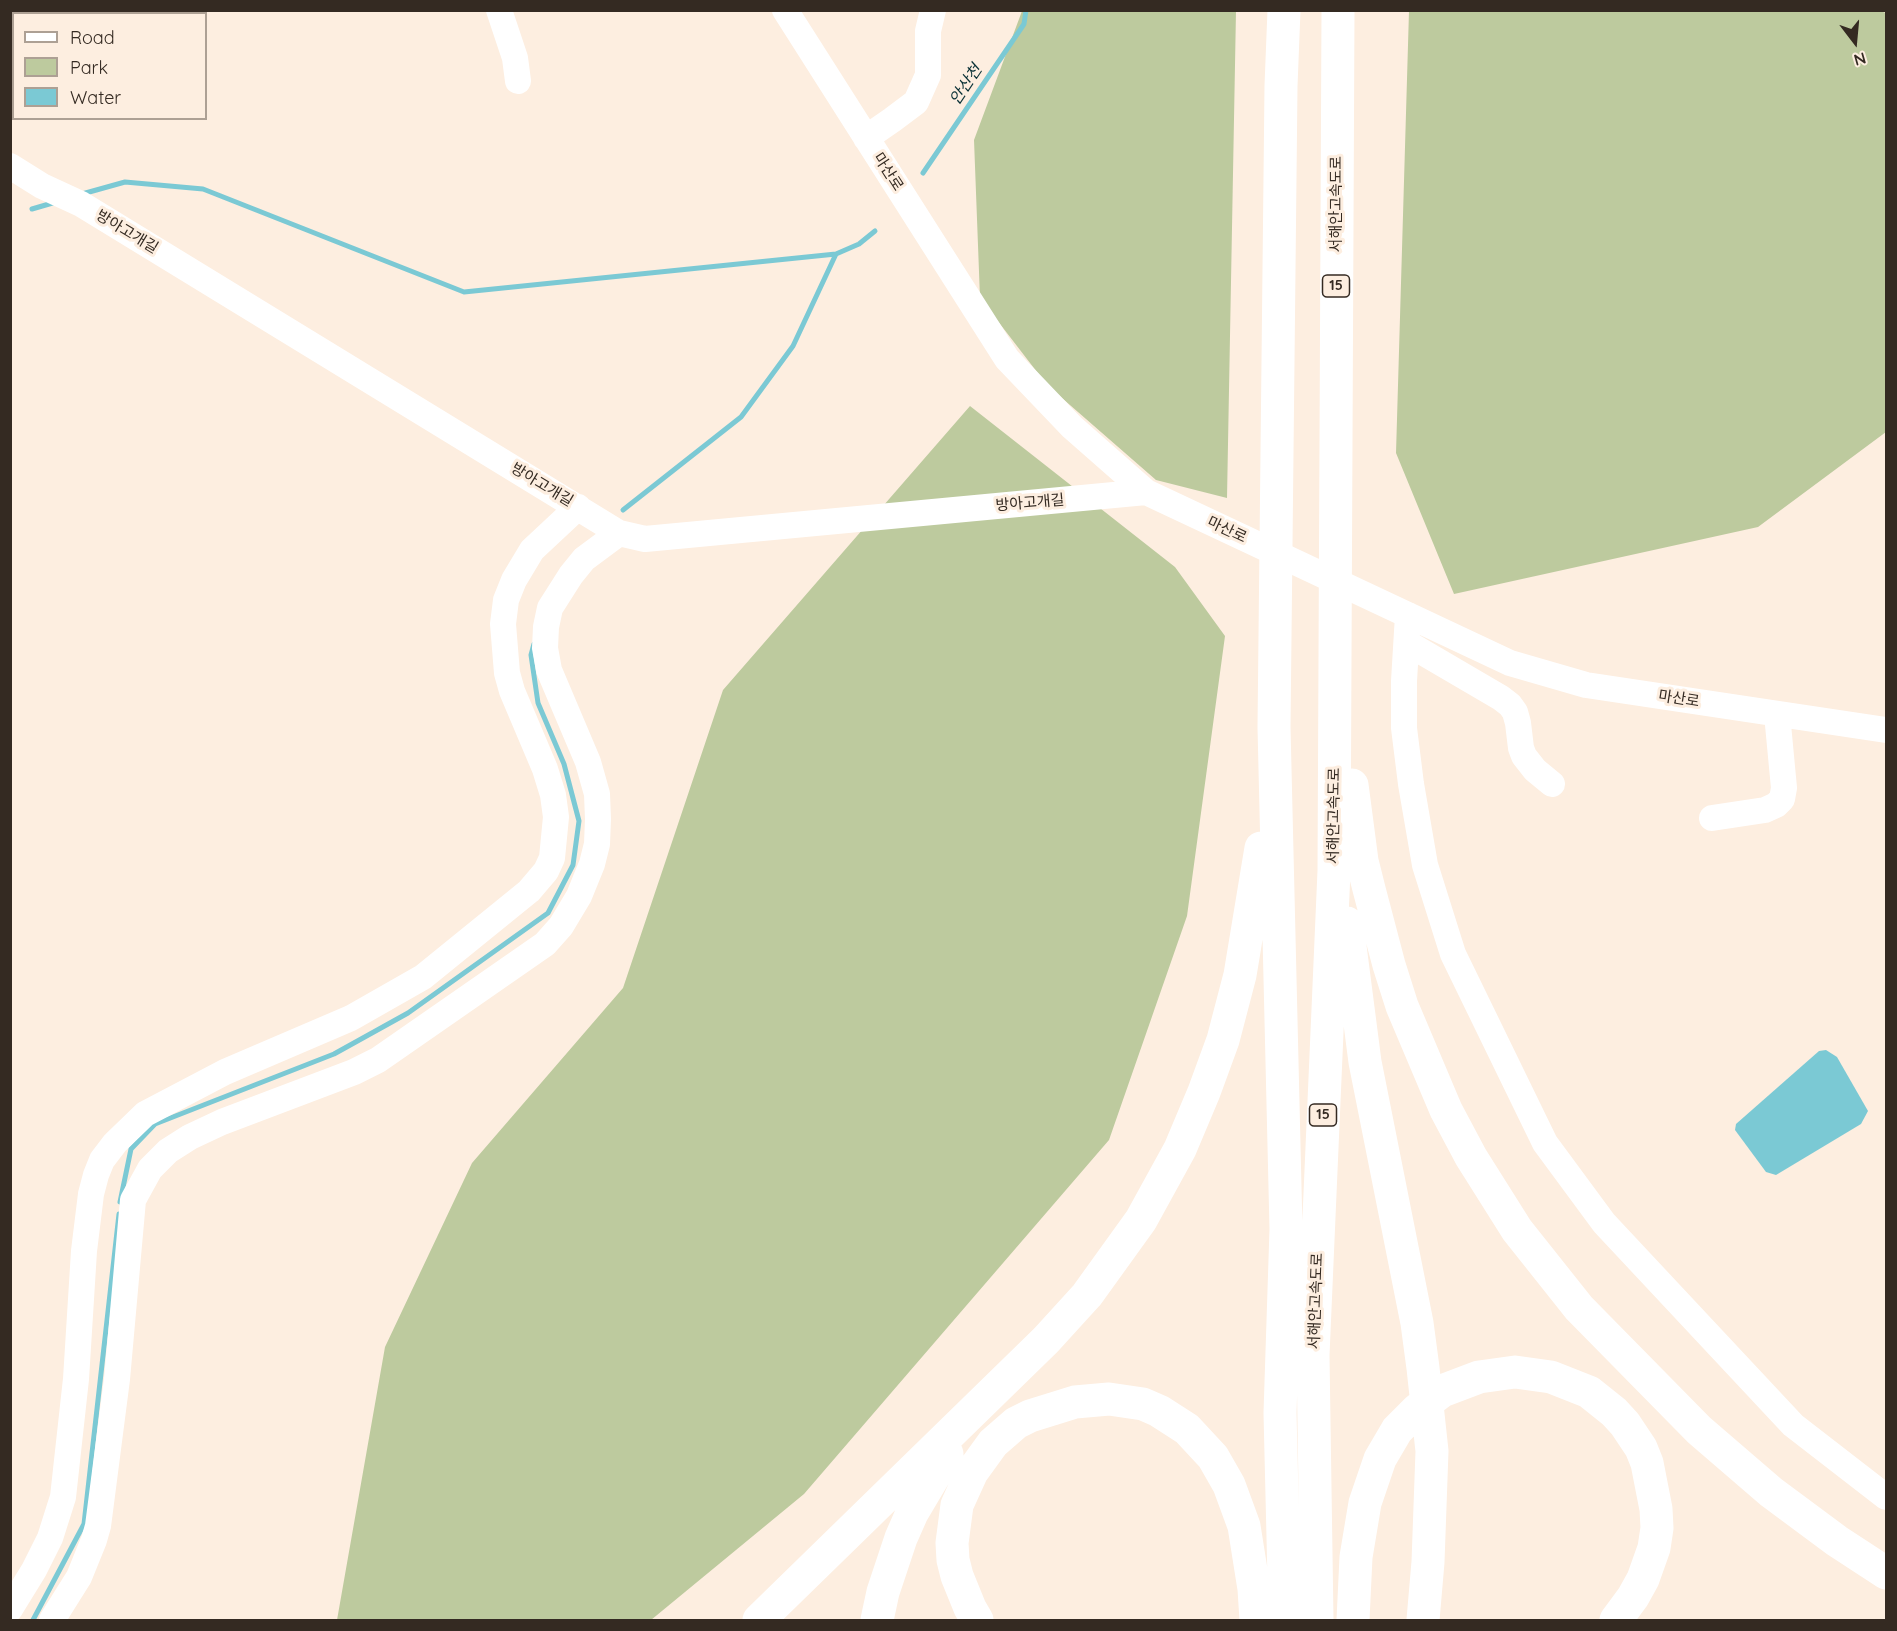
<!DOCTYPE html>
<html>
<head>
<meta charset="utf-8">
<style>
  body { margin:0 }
  #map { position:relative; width:1897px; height:1631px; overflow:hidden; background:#fdeee0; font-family:Quicksand,sans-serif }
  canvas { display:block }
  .frame { position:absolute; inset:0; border:12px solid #342a22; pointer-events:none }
  .legend { position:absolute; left:12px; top:12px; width:195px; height:108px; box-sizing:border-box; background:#fdeee0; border:2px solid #ada094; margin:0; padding:8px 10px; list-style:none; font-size:18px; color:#342a22 }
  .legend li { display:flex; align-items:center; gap:12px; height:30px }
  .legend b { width:30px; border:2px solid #ada094 }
  .north { position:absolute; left:1825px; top:12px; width:60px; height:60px; -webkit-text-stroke:4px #fdeee0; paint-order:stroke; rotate:164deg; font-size:16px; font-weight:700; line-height:24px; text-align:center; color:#342a22 }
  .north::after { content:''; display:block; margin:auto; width:21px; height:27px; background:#342a22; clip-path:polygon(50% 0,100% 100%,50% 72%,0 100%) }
</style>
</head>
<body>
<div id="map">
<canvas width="1897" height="1631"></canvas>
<div class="frame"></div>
<ul class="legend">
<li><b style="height:8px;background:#fff"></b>Road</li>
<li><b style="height:16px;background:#bdca9e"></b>Park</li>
<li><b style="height:16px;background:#7bc9d4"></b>Water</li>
</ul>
<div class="north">N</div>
</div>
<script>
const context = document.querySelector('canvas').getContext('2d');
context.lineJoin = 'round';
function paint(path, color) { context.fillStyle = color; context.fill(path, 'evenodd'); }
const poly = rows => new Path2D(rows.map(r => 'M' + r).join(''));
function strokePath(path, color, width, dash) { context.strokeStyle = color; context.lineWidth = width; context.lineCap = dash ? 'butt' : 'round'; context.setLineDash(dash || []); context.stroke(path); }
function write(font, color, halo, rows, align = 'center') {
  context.font = font + ' Quicksand,"Noto Sans KR",sans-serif'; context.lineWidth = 6; context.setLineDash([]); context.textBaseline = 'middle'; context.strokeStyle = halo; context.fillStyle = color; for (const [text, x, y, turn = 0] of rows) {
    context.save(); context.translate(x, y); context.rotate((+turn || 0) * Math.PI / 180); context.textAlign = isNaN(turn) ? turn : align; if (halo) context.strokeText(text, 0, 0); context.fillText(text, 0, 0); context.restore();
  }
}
const green = poly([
  [1877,10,1886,13,1886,432,1758,527,1454,594,1396,453,1409,11],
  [1022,11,1236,11,1227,498,1156,480,1047,385,980,298,974,140],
  [970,406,1175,567,1225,636,1187,916,1109,1140,804,1494,651,1620,337,1620,385,1347,472,1163,623,988,723,690]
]);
const water = poly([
  [1826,1050,1837,1057,1868,1111,1861,1124,1776,1175,1766,1172,1735,1130,1736,1124,1819,1051]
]);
const stream = poly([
  [923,173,1024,24,1026,10],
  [82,194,125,182,203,189,464,292,836,254],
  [32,209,56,202],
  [623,510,741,417,793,346,836,254,859,244,875,231],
  [120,1202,131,1149,155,1124,334,1054,408,1013,548,913,573,865,579,821,564,764,538,703,531,655,534,644],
  [33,1620,84,1524,119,1214]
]);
const minor = poly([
  [499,10,515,58,518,81],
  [785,10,1007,359,1072,427,1146,492,1510,663,1586,685,1886,730],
  [10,11,11,10],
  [866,138,892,120,916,102,928,75,928,31,933,10],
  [10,166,42,186,81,204,619,533,645,539,1146,492],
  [1408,615,1404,681,1404,728,1411,784,1425,865,1453,954,1545,1143,1604,1223,1793,1425,1886,1497],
  [1407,643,1501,698,1510,705,1515,712,1518,723,1521,748,1524,756,1535,770,1552,784],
  [1712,818,1765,810,1776,805,1782,799,1784,788,1777,714],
  [10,1609,34,1570,50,1538,63,1497,76,1379,84,1251,91,1194,96,1175,102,1160,115,1143,145,1114,225,1072,351,1018,423,977,529,891,546,871,552,858,556,817,553,795,545,769,512,691,507,673,503,624,506,600,514,580,532,550,578,507],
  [52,1620,79,1577,94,1540,98,1526,117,1379,133,1200,150,1169,168,1151,190,1137,222,1122,354,1072,378,1060,545,944,561,926,579,896,592,864,597,844,598,819,597,794,588,762,549,670,545,648,546,627,550,608,571,575,584,559,619,533]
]);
const highway = poly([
  [1284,10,1281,86,1274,727,1286,1229,1280,1413,1285,1620],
  [1352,785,1362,861,1369,889,1389,965,1402,1006,1446,1110,1471,1157,1517,1230,1579,1308,1699,1430,1771,1492,1837,1541,1886,1573],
  [1347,923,1365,1062,1417,1323,1423,1368,1432,1451,1428,1562,1423,1620],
  [759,1620,1046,1340,1087,1295,1141,1220,1180,1149,1204,1092,1223,1040,1240,975,1261,848],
  [877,1620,883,1592,901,1538,912,1513,947,1454],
  [977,1620,970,1608,957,1576,953,1560,952,1543,957,1505,972,1472,993,1443,1016,1423,1030,1416,1075,1402,1109,1399,1143,1404,1159,1411,1187,1429,1213,1457,1229,1485,1244,1526,1254,1589,1256,1620],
  [1317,1620,1313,1355,1334,871,1338,10],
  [1353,1620,1356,1557,1365,1503,1380,1459,1397,1430,1417,1410,1442,1391,1479,1377,1515,1372,1551,1377,1589,1392,1614,1412,1625,1424,1641,1448,1647,1463,1656,1509,1657,1528,1654,1548,1643,1579,1633,1597,1616,1620]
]);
const shields = [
  [1336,286,27],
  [1323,1115,27]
];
const shieldNames = [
  ["15",1336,286],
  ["15",1323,1115]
];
const streetNames = [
  ["마산로",888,172,57],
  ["서해안고속도로",1336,204,-90],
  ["방아고개길",127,232,31],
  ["방아고개길",542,485,31],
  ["방아고개길",1030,503,-5],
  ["마산로",1227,530,25],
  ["마산로",1679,699,9],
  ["서해안고속도로",1334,816,-89],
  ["서해안고속도로",1316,1301,-88]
];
const waterNames = [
  ["안산천",966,85,-56]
];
paint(green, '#bdca9e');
paint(water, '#7bc9d4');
strokePath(stream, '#7bc9d4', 5);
strokePath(minor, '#fff', 26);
strokePath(highway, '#fff', 33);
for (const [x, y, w] of shields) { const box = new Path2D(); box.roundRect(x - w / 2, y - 11, w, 22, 4.5); context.fillStyle = '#fdeee0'; context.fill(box); strokePath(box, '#342a22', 1.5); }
write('bold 14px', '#342a22', null, shieldNames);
write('15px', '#342a22', '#fdeee0', streetNames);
write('italic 16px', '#0a3136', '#fdeee0', waterNames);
</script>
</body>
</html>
